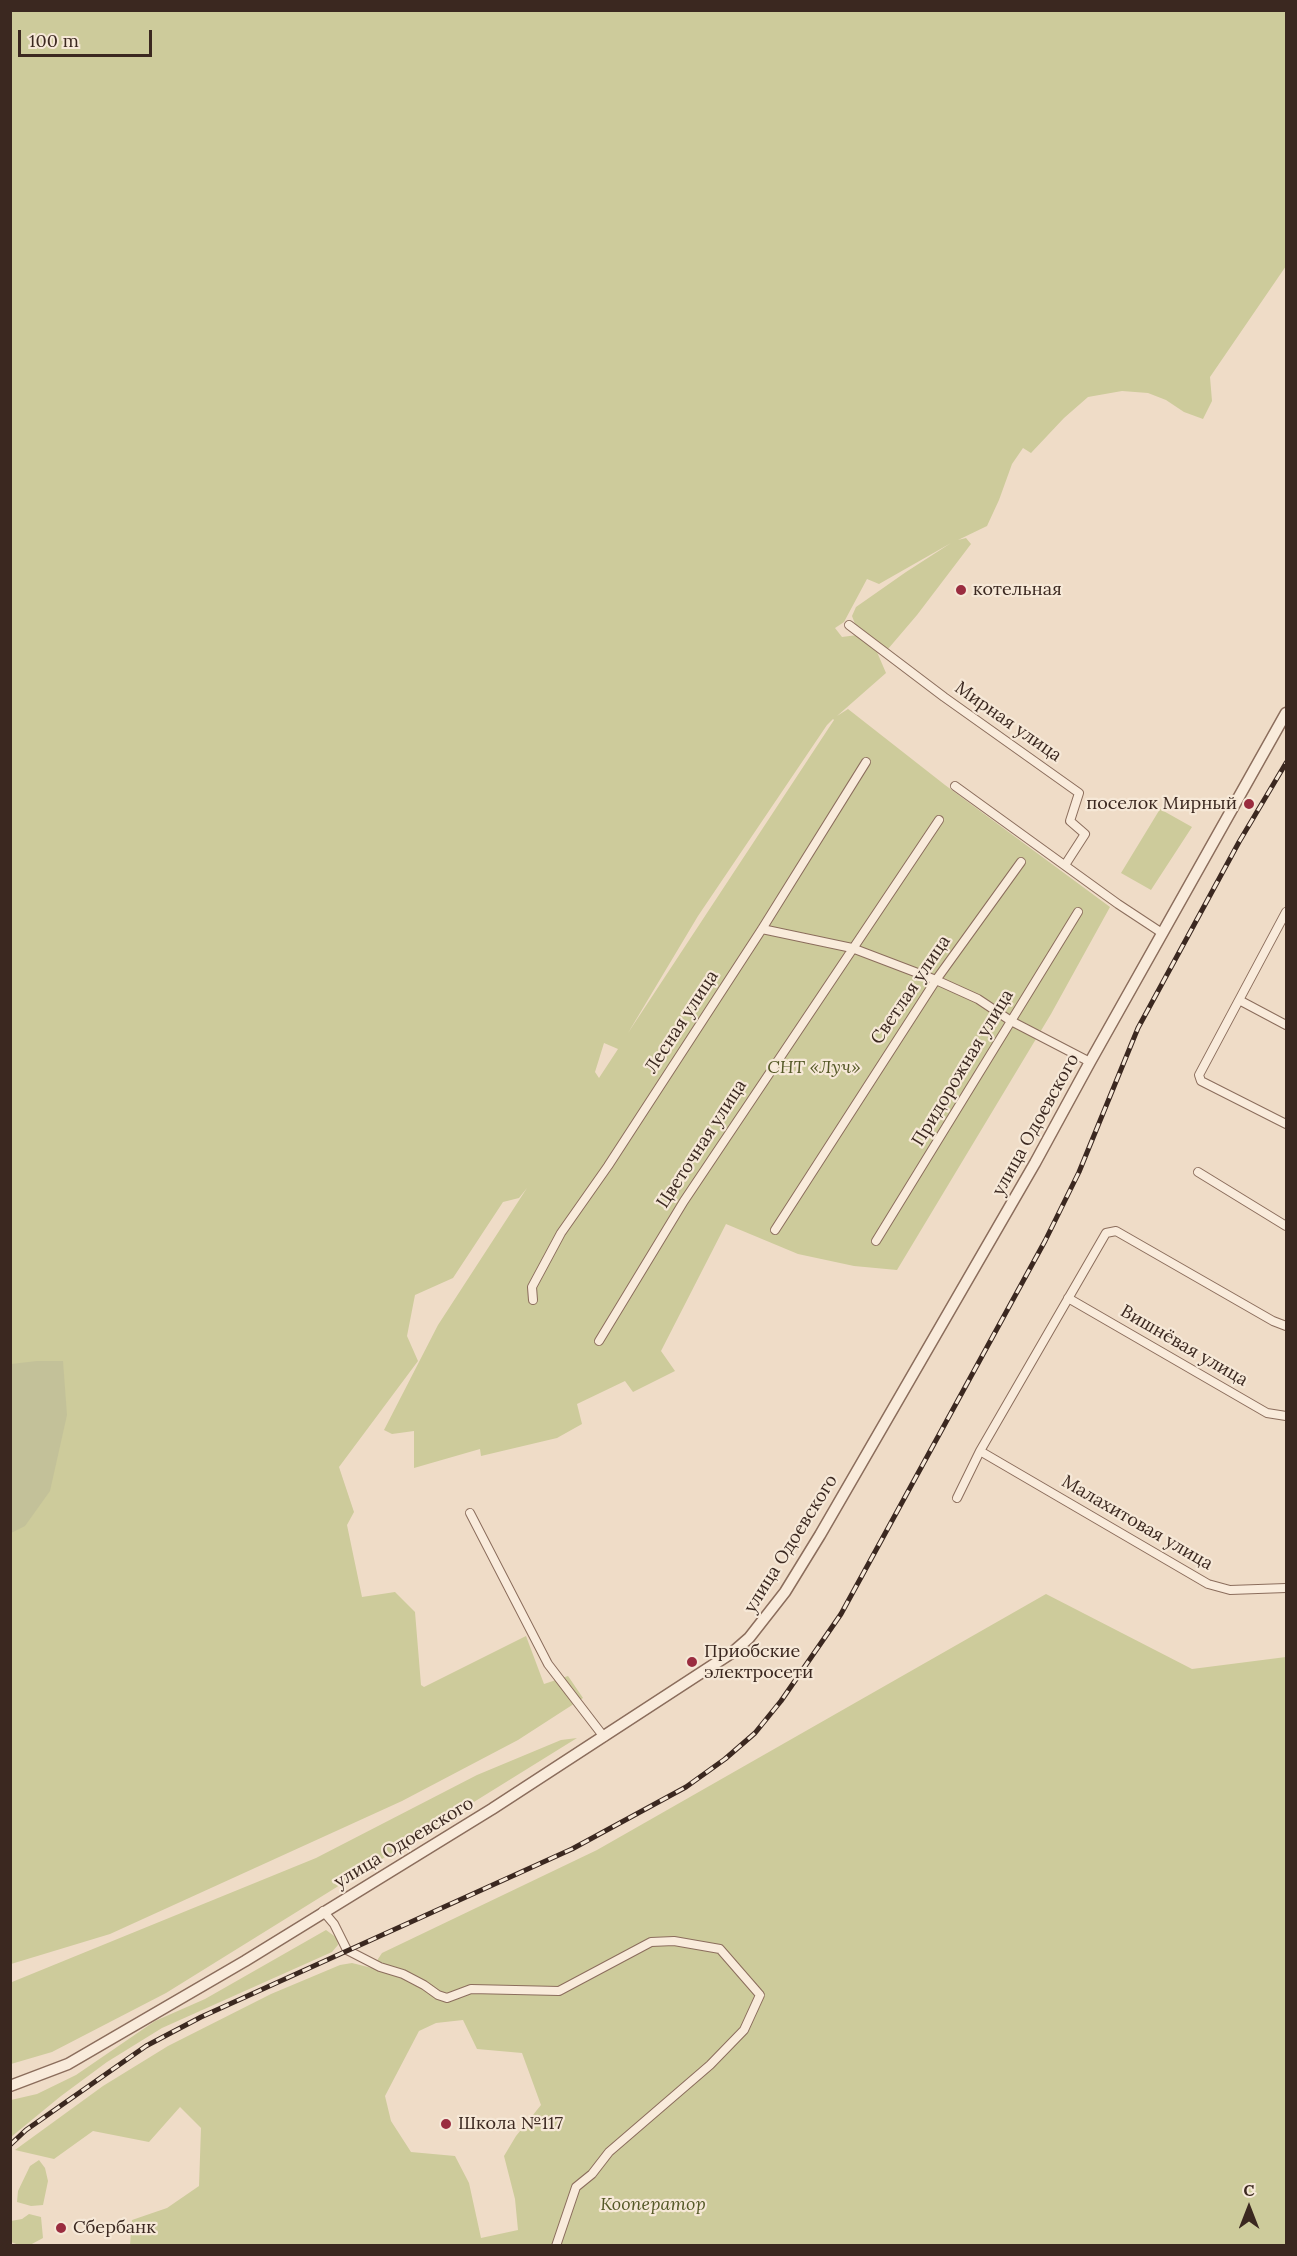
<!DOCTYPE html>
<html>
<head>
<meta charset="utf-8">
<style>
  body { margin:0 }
  #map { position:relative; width:1297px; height:2256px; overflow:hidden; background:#efdcc7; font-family:Lora,serif }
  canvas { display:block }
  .frame { position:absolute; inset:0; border:12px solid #3b2820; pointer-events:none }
  .north { position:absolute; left:1219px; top:2178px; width:60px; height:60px; -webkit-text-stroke:4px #f6e8d7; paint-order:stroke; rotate:0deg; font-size:16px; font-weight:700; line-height:24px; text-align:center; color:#3b2820 }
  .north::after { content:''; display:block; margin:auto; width:21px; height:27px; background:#3b2820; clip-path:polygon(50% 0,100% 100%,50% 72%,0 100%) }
  .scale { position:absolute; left:18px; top:30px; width:134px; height:27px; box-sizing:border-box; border:3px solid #3b2820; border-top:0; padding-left:8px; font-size:18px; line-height:21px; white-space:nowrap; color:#3b2820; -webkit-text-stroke:4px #f6e8d7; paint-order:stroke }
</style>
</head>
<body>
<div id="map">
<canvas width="1297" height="2256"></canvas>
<div class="frame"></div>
<div class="north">С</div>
<div class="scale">100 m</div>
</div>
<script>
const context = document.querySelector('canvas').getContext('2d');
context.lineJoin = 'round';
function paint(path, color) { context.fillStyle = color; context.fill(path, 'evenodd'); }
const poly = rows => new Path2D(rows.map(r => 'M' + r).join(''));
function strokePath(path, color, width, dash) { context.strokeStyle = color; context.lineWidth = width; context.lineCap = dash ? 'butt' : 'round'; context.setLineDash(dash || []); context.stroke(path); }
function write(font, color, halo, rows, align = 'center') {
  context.font = font + ' Lora,serif'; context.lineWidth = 4.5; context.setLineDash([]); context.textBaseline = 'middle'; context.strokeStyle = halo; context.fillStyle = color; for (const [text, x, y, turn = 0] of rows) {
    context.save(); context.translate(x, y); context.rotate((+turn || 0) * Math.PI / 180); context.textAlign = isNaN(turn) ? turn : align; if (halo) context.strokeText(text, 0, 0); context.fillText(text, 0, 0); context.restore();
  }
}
const green = poly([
  [11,11,1286,11,1286,266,1210,377,1212,401,1203,419,1184,412,1166,400,1148,393,1122,391,1088,397,1064,418,1031,453,1023,448,1012,464,999,500,987,526,958,540,966,538,971,544,917,615,888,649,855,624,852,616,856,607,906,572,951,543,879,584,867,579,844,622,835,628,842,637,857,635,877,652,886,673,837,716,848,709,945,785,1110,907,1051,1014,897,1270,854,1266,798,1254,726,1224,661,1351,675,1371,633,1392,625,1381,577,1404,582,1424,557,1438,481,1456,480,1449,414,1468,414,1431,392,1434,384,1430,438,1325,527,1188,519,1198,503,1202,453,1278,415,1295,407,1336,418,1361,339,1467,354,1512,347,1525,362,1597,395,1592,415,1612,421,1685,424,1687,526,1636,544,1684,568,1676,583,1698,518,1740,402,1801,110,1934,11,1964],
  [833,719,834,720,628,1033,698,916,827,725],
  [604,1043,618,1049,599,1078,595,1072],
  [1160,809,1192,827,1151,890,1121,873],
  [1046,1594,1192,1669,1286,1657,1286,2245,130,2245,132,2220,167,2208,199,2186,201,2128,180,2107,149,2142,93,2131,54,2159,15,2150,103,2086,168,2046,271,1994,340,1965,352,1963,372,1968,382,1953,597,1850],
  [463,2020,477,2049,522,2053,541,2105,516,2136,504,2156,515,2199,518,2230,481,2238,469,2183,455,2156,411,2152,391,2121,385,2096,419,2031,436,2023],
  [577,1738,166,1993,52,2052,11,2064,10,1983,12,1982,316,1858,477,1775,561,1740],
  [326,1930,337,1938,338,1945,332,1952,162,2028,107,2062,61,2096,11,2137,11,2100,37,2094,76,2075,155,2021,205,1999],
  [39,2160,45,2168,48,2181,43,2205,31,2206,17,2202,18,2191,30,2166],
  [29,2214,41,2217,43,2238,30,2245,19,2245,11,2242,11,2221,22,2219]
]);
const cemetery = poly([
  [37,1361,63,1361,67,1415,50,1491,25,1526,11,1533,11,1364]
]);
const minor = poly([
  [849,625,944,697,1079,793,1070,821,1085,834,1065,865],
  [955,786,1118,904,1162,933],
  [1286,912,1199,1075,1201,1081,1286,1124],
  [762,929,852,948,936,980,978,999,1011,1021,1090,1062],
  [1239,1000,1286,1025],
  [1198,1172,1286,1226],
  [775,1230,936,980,1021,862],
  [876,1241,1078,912],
  [1068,1298,1267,1413,1286,1416],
  [533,1300,532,1287,561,1233,608,1166,762,929,866,762],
  [599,1341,684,1201,939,820],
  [980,1451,1208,1584,1230,1590,1286,1588],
  [957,1498,980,1451,1106,1233,1116,1231,1273,1321,1286,1326],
  [470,1513,548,1664,604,1737],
  [323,1911,334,1924,347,1950,380,1967,403,1974,424,1985,438,1995,447,1998,471,1989,559,1991,651,1942,674,1941,720,1949,760,1995,744,2030,710,2065,609,2152,592,2174,576,2187,556,2246]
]);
const tertiary = poly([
  [10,2086,68,2064,245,1961,492,1809,733,1652,749,1638,785,1592,820,1535,1035,1163,1090,1062,1286,713]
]);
const rail = poly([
  [10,2145,26,2130,146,2046,201,2017,572,1849,686,1787,725,1759,755,1733,781,1701,841,1614,1045,1241,1079,1172,1138,1028,1239,842,1286,763]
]);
const markers = [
  [961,590,6,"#9a2c3f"],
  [1249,804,6,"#9a2c3f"],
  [692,1662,6,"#9a2c3f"],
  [446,2124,6,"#9a2c3f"],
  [61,2228,6,"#9a2c3f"]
];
const poiNames = [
  ["котельная",973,590],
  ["поселок Мирный",1237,804,"right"],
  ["Приобские",704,1652],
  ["электросети",704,1673],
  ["Школа №117",458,2124],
  ["Сбербанк",73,2228]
];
const streetNames = [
  ["Мирная улица",1008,722,35],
  ["Светлая улица",911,990,-56],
  ["Лесная улица",682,1022,-57],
  ["Придорожная улица",963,1068,-59],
  ["улица Одоевского",1036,1125,-61],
  ["Цветочная улица",702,1144,-57],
  ["Вишнёвая улица",1184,1346,30],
  ["Малахитовая улица",1137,1523,30],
  ["улица Одоевского",791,1544,-58],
  ["улица Одоевского",404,1843,-31]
];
const parkNames = [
  ["СНТ «Луч»",814,1068],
  ["Кооператор",653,2205]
];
paint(green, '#cdcb9b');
paint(cemetery, '#c3c199');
strokePath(minor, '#8b6d5c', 10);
strokePath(tertiary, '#8b6d5c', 13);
strokePath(minor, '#f9ebdb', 8);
strokePath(tertiary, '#f9ebdb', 10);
strokePath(rail, '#3b2820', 5);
strokePath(rail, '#f6e8d7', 3, [9]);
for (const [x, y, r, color] of markers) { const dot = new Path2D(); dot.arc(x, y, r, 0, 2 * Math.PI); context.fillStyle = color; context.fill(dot); strokePath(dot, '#f6e8d7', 2); }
write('18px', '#3b2820', '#f6e8d7', poiNames, 'left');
write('18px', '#3b2820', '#f6e8d7', streetNames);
write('italic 18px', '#545826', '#f6e8d7', parkNames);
</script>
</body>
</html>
